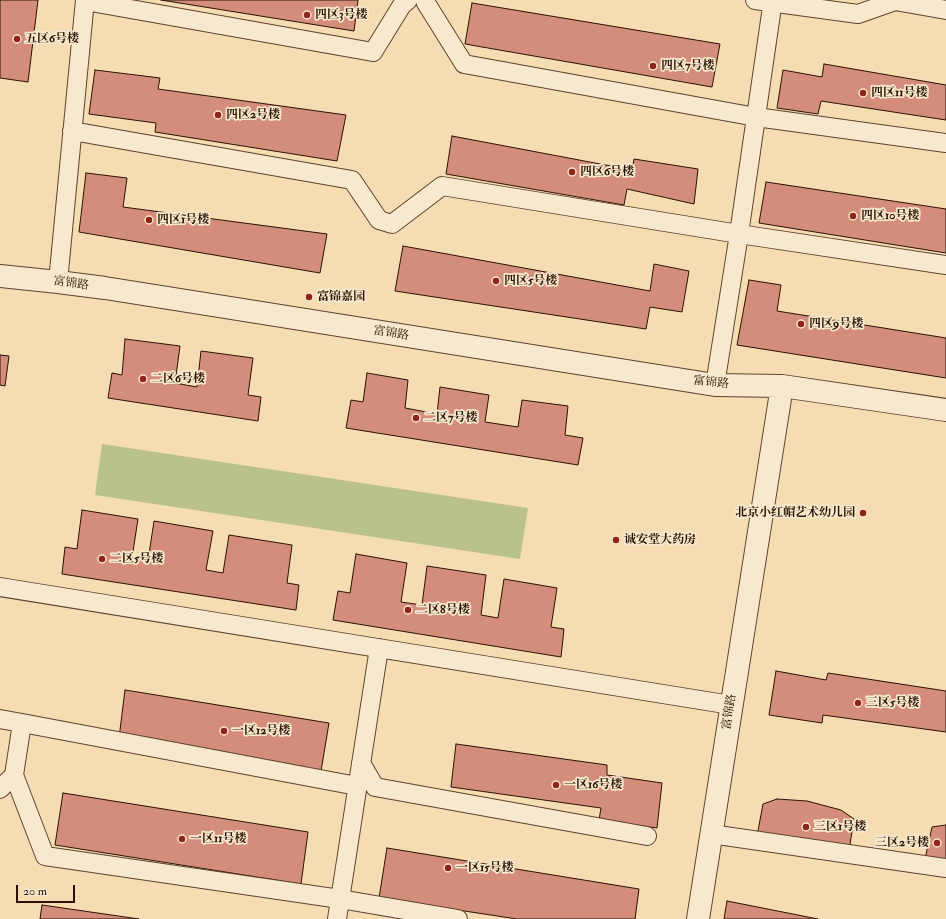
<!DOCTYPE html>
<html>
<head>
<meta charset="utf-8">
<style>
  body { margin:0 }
  #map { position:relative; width:946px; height:919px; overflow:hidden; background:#f5dcb3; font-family:"IM FELL Double Pica",serif }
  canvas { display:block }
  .scale { position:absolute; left:16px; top:885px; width:59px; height:18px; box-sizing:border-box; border:2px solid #2a1201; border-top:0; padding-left:5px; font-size:12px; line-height:14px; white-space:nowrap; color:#2a1201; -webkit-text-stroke:3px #f8e8ce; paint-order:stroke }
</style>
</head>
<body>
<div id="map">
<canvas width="946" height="919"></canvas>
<div class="scale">20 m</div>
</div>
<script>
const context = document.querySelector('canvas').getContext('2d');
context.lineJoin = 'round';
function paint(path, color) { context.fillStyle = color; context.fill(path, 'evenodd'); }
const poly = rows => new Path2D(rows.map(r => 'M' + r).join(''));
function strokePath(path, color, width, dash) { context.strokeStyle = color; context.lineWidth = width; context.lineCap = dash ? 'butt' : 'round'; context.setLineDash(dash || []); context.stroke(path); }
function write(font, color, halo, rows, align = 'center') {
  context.font = font + ' "IM FELL Double Pica","Noto Serif SC",serif'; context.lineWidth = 3.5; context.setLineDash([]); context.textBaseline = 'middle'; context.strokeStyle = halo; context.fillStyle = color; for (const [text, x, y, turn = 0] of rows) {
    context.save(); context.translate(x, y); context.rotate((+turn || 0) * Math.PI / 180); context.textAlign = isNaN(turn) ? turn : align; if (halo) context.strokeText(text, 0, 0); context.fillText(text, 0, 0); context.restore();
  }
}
const green = poly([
  [102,444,528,508,520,559,95,495]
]);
const building = poly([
  [0,0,38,0,28,82,0,78,0,0],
  [161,0,358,0,354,31,161,0],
  [472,3,720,44,712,87,465,44,472,3],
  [824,64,946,85,946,120,821,101,818,114,777,108,783,70,822,77,824,64],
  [95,70,160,78,158,89,346,115,337,161,155,132,156,123,89,114,95,70],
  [452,136,632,170,634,159,698,169,694,204,627,189,624,205,446,174,452,136],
  [86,173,127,178,123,207,327,234,320,273,79,232,86,173],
  [766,182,946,209,946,253,759,223,766,182],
  [403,246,650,291,654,264,689,271,682,312,650,307,646,329,395,291,403,246],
  [749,280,781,285,777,311,946,338,946,378,737,345,749,280],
  [125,339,180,346,175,383,197,387,201,351,253,358,248,395,261,397,258,421,108,398,112,373,122,375,125,339],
  [0,355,9,356,5,386,0,385,0,355],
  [367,373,408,380,405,408,437,414,440,387,489,395,485,422,518,427,522,400,568,406,565,435,583,438,578,465,346,428,351,400,363,402,367,373],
  [82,510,138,519,132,558,148,561,154,521,213,531,206,570,223,573,229,535,292,545,287,583,299,585,296,610,62,574,65,547,77,549,82,510],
  [356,554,407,563,401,602,422,605,427,566,486,575,481,615,498,618,504,579,557,588,551,627,564,629,561,657,333,620,338,591,350,593,356,554],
  [776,671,826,680,828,673,946,691,946,732,823,715,822,723,769,715,776,671],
  [125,690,329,723,321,771,119,738,125,690],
  [456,744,607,765,607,775,662,783,657,828,599,820,601,808,451,787,456,744],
  [63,793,308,832,301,884,55,845,63,793],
  [777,799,807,801,841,810,854,819,849,851,757,836,763,804,777,799],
  [946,825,946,862,925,859,932,827,946,825],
  [387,848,639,889,635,919,517,919,379,898,387,848],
  [727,901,818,919,724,919,727,901],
  [42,905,139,919,40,919,42,905]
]);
const minor = poly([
  [425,0,426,3,464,64,756,117,946,143],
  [755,0,858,14,895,1,946,10],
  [85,1,373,52,402,5,408,0],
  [72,131,352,180,379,220,392,224,442,186,739,234,946,265],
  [58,282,85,0],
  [715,385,739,234,773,0],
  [0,587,731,705],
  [0,719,22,723,14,775,0,789],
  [22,723,357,786],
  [361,763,375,787,647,836],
  [14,775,45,856,340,899,458,919],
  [711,834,946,868],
  [337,919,379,648]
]);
const tertiary = poly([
  [0,276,58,282,105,288,715,385,782,386,946,410],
  [698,919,782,386]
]);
const markers = [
  [307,15,4,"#8f2418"],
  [17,39,4,"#8f2418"],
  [653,66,4,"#8f2418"],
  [863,93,4,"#8f2418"],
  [218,115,4,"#8f2418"],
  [572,172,4,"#8f2418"],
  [853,216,4,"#8f2418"],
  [149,220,4,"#8f2418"],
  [496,281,4,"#8f2418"],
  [309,297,4,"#8f2418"],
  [801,324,4,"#8f2418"],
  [143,379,4,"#8f2418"],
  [416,418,4,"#8f2418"],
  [863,513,4,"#8f2418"],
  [616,540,4,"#8f2418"],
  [102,559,4,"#8f2418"],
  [408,610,4,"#8f2418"],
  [858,703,4,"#8f2418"],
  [224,731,4,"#8f2418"],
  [556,785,4,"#8f2418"],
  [806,827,4,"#8f2418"],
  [182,839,4,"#8f2418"],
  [937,843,4,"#8f2418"],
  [448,868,4,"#8f2418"]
];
const poiNames = [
  ["四区3号楼",315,15],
  ["五区6号楼",25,39],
  ["四区7号楼",661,66],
  ["四区11号楼",871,93],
  ["四区2号楼",226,115],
  ["四区6号楼",580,172],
  ["四区10号楼",861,216],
  ["四区1号楼",157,220],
  ["四区5号楼",504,281],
  ["富锦嘉园",317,297],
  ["四区9号楼",809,324],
  ["二区6号楼",151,379],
  ["二区7号楼",424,418],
  ["北京小红帽艺术幼儿园",855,513,"right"],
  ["诚安堂大药房",624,540],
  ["二区5号楼",110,559],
  ["二区8号楼",416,610],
  ["三区5号楼",866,703],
  ["一区12号楼",232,731],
  ["一区16号楼",564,785],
  ["三区1号楼",814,827],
  ["一区11号楼",190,839],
  ["三区2号楼",929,843,"right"],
  ["一区15号楼",456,868]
];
const streetNames = [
  ["富锦路",71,284,8],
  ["富锦路",391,334,9],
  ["富锦路",711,383,6],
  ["富锦路",730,712,-81]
];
paint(green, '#b9c18f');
paint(building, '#d48d7a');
strokePath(building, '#2a1201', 1);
strokePath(minor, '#5d442e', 20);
strokePath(tertiary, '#5d442e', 24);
strokePath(minor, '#f8e8ce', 18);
strokePath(tertiary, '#f8e8ce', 22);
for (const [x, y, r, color] of markers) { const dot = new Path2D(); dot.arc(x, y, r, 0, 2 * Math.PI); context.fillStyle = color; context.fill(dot); strokePath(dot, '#f8e8ce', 1.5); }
write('bold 12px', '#2a1201', '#f8e8ce', poiNames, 'left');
write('12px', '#2a1201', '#f8e8ce', streetNames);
</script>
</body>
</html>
